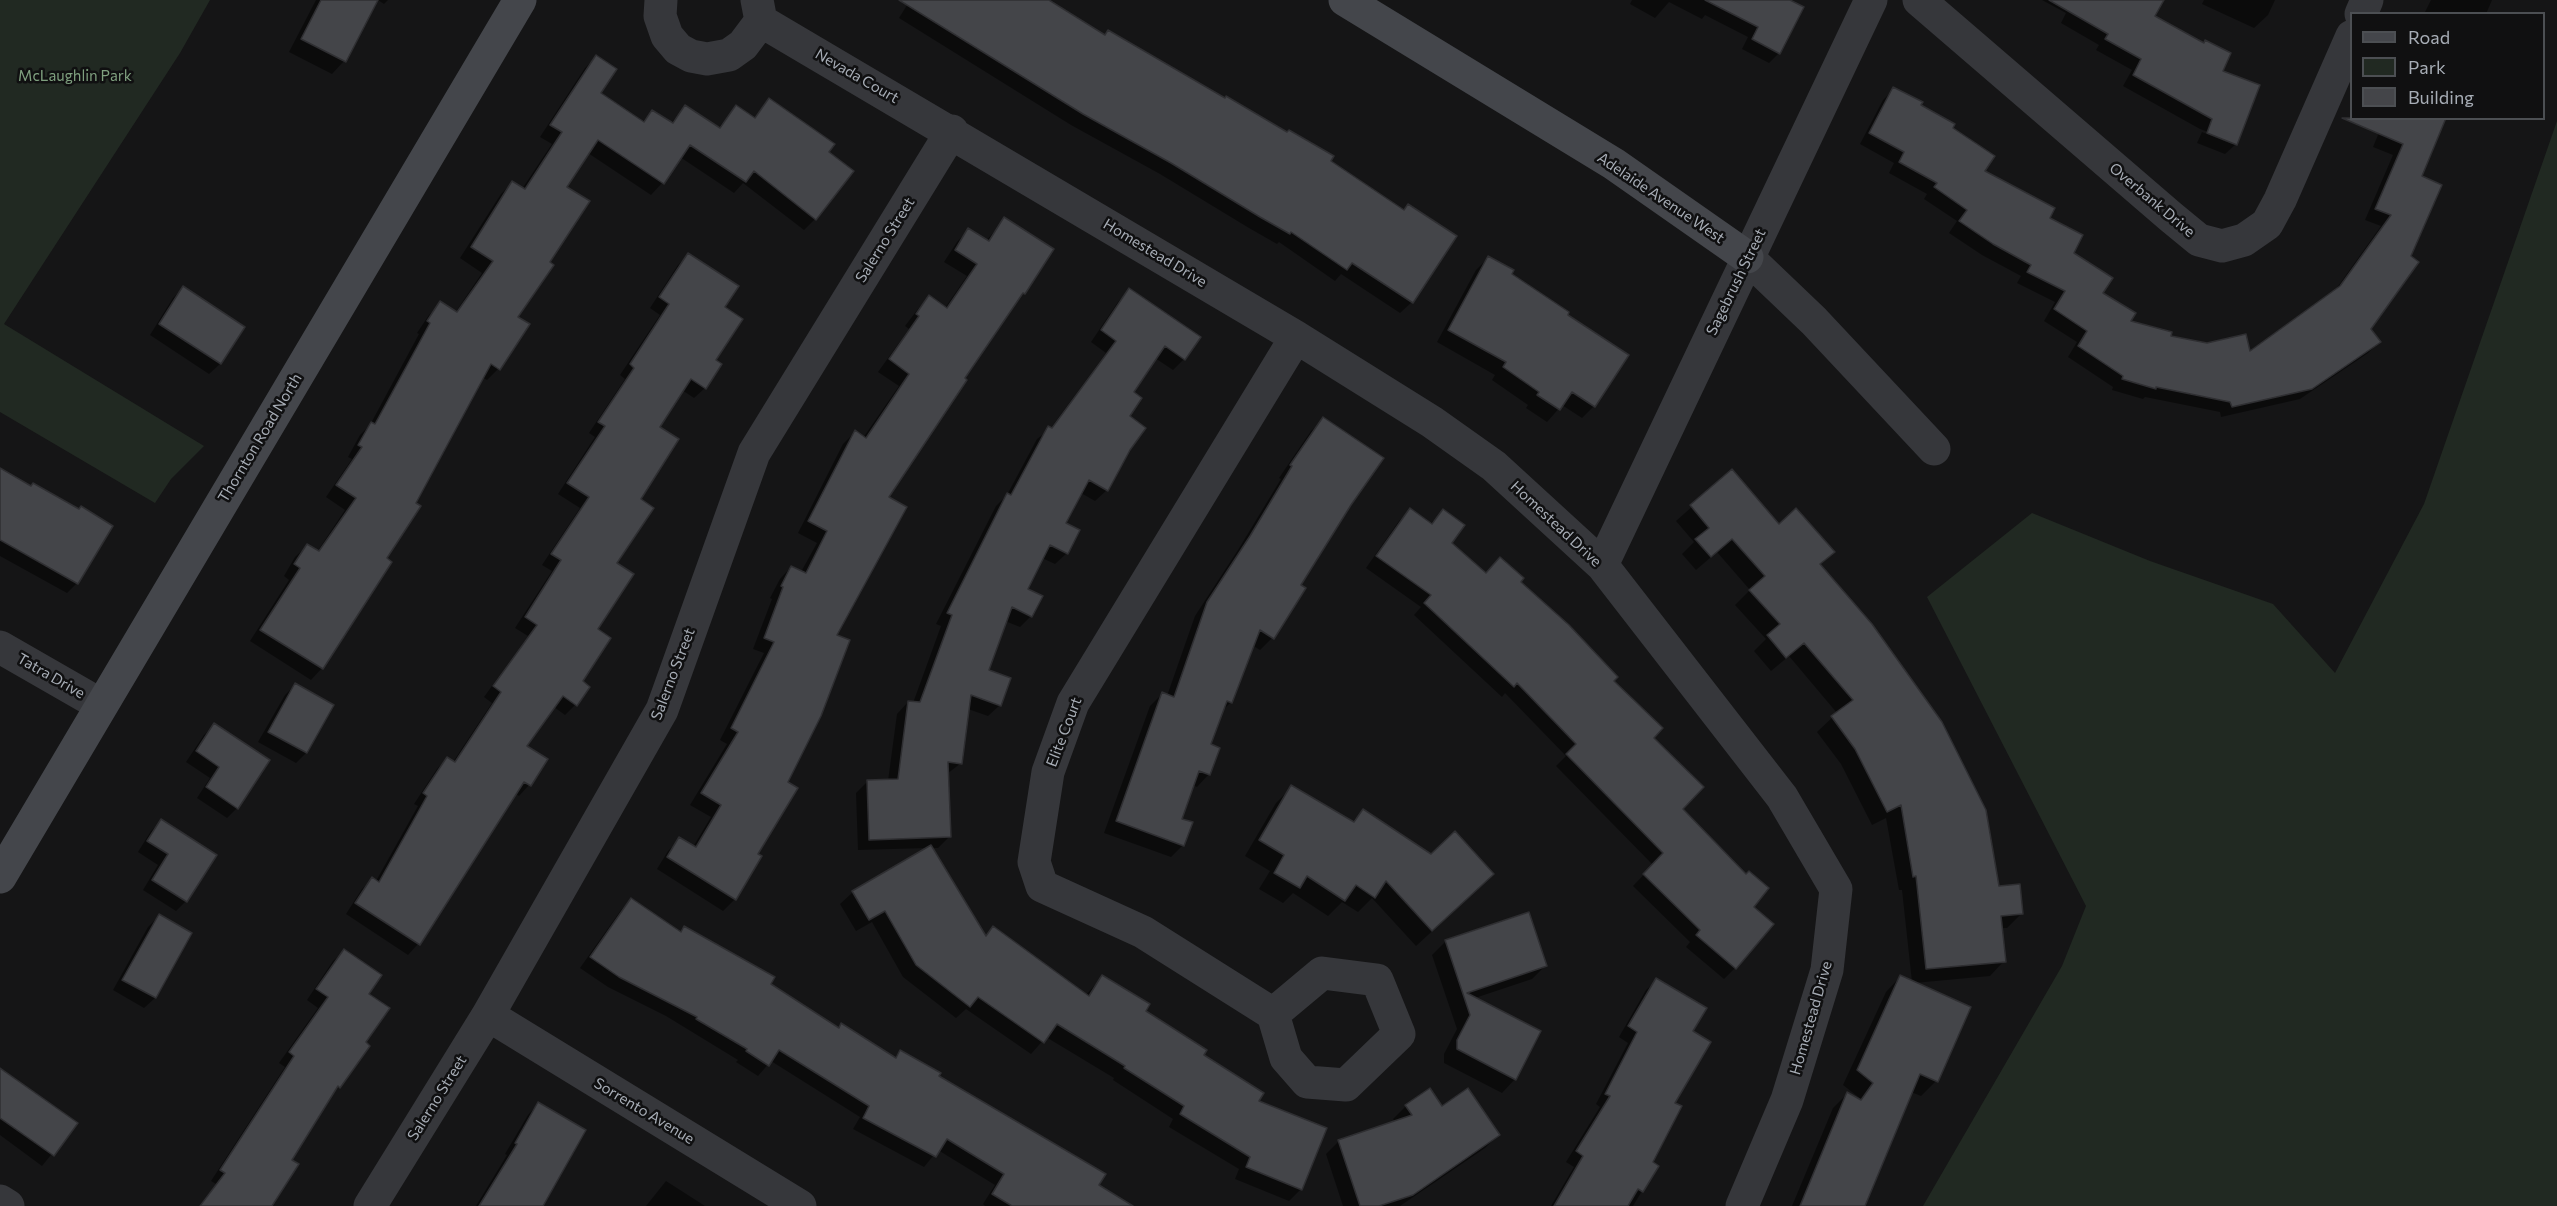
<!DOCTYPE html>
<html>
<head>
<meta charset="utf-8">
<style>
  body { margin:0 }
  #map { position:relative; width:2557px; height:1206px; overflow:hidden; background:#151516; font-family:Commissioner,sans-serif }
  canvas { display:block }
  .legend { position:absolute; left:2350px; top:12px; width:195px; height:108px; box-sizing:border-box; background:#101011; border:2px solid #4c4f53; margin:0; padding:8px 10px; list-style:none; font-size:18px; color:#a7adb6 }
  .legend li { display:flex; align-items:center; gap:12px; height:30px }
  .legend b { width:30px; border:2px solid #4c4f53 }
</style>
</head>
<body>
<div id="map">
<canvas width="2557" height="1206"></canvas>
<ul class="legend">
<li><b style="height:8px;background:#44464b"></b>Road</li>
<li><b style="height:16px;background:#212922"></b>Park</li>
<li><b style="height:16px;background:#444549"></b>Building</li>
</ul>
</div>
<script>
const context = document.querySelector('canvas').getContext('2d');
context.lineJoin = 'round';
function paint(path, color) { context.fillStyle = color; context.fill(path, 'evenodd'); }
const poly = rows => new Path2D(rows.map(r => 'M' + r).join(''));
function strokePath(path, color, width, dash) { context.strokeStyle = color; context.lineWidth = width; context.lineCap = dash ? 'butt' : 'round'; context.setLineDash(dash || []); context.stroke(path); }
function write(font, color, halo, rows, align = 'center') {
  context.font = font + ' Commissioner,sans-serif'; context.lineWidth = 5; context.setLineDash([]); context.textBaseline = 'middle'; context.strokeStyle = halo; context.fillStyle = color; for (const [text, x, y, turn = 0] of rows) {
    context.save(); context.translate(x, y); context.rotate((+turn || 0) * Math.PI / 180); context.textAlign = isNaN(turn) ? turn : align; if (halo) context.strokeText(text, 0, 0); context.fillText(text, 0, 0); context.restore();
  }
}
const green = poly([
  [0,0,210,0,180,53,4,324,204,446,171,479,155,503,0,412],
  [2557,121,2557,1206,1923,1206,2062,966,2086,906,1927,597,2032,513,2150,561,2273,604,2335,673,2424,504]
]);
const shadow = poly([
  [316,0,376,0,344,61,332,74,289,52],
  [378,0,388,0,384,4],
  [906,0,1046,0,1104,36,1108,32,1329,162,1403,211,1408,206,1412,302,1400,313,1341,274,1335,281,1279,242,1277,244,1249,228,1160,174,1071,125,899,18,909,2],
  [1632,0,1787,0,1779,53,1769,63,1742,49,1748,37,1705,15,1702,19,1669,2,1655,18,1630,4],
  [2042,0,2149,0,2153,17,2221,71,2236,144,2225,154,2197,143,2202,132,2232,144,2232,141,2200,129,2123,86,2132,70,2096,50,2099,45,2061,23,2066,13],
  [2204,0,2275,0,2268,15,2254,28,2202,4],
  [2431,0,2492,0,2486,14,2424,14],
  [596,57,599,93,642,122,652,112,670,124,686,106,718,128,736,107,753,119,769,100,827,152,815,219,804,230,743,183,734,193,680,157,662,183,651,195,588,153,565,187,548,263,516,317,528,325,498,369,487,380,482,377,385,559,322,668,311,680,250,641,289,580,284,576,295,557,307,546,317,552,345,510,326,497,352,459,348,457,360,435,370,425,419,334,417,333,429,315,441,303,455,313,482,273,460,258,501,194,512,183,522,189,552,144,540,137,585,68],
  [1894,89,1951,129,1983,171,2048,219,2101,293,2129,321,2169,337,2249,353,2334,292,2381,226,2365,220,2393,155,2373,147,2385,118,2445,118,2420,177,2369,329,2379,342,2368,353,2300,399,2221,417,2220,412,2145,397,2143,399,2112,390,2113,387,2068,357,2077,342,2044,321,2055,302,2017,283,2021,276,1982,255,1949,233,1957,221,1924,199,1927,194,1889,173,1894,163,1860,144,1883,100],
  [1005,219,1024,293,1014,303,963,378,887,498,756,854,735,899,723,911,657,869,668,851,680,839,693,847,711,817,690,805,727,744,720,740,764,653,753,649,772,599,770,598,780,579,791,567,801,572,817,543,798,533,843,444,855,432,863,438,899,386,878,372,909,329,905,326,918,309,929,297,945,308,967,276,944,262,957,242,968,230,986,241],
  [688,255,723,307,714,361,705,388,694,398,682,390,658,427,639,500,615,563,575,705,565,715,554,707,525,746,546,759,529,785,519,796,515,793,418,944,408,955,346,914,362,889,372,879,376,881,418,806,414,804,437,769,447,758,453,762,492,703,484,697,528,636,515,628,552,571,542,565,580,508,558,494,595,437,589,433,625,379,620,375,660,315,650,308,678,265],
  [1488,258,1565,315,1594,406,1582,418,1562,405,1547,422,1526,408,1528,405,1492,380,1495,375,1437,342,1476,270],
  [183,288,243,327,220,364,209,374,150,335,173,298],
  [1129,290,1184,359,1173,370,1155,358,1132,392,1128,416,1128,449,1107,490,1095,501,1081,493,1064,523,1067,553,1055,564,1042,558,1026,590,1031,616,1020,627,1005,621,987,671,1000,705,988,716,968,709,961,763,947,774,949,837,938,848,932,848,984,937,993,928,1086,995,1102,977,1257,1101,1301,1189,1289,1201,1235,1179,1239,1169,1169,1127,1173,1119,1113,1080,1114,1078,1046,1037,1031,1054,966,1009,956,1018,903,977,872,922,856,931,840,904,853,892,928,848,858,850,856,793,867,782,888,781,897,714,908,702,913,703,941,626,936,624,996,506,1007,495,1037,439,1050,429,1106,353,1091,342,1118,302],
  [1324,419,1350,504,1299,586,1304,589,1272,638,1260,650,1252,645,1231,702,1221,712,1209,745,1209,774,1197,787,1192,785,1180,819,1183,845,1171,857,1104,833,1150,706,1162,694,1167,696,1195,616,1238,550,1281,479,1279,478,1311,431],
  [0,470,77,583,67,593,0,556],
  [1732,471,1778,526,1833,552,1819,565,1998,887,2022,913,2007,928,2001,928,2004,961,1990,976,1914,983,1969,1008,1936,1081,1921,1096,1911,1092,1863,1206,1792,1206,1833,1108,1847,1094,1860,1101,1861,1099,1843,1085,1886,992,1900,977,1912,982,1902,890,1899,890,1886,818,1872,825,1841,764,1817,732,1837,713,1789,656,1771,671,1754,651,1766,639,1735,605,1750,590,1717,552,1696,570,1682,554,1694,542,1676,521],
  [1410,510,1430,524,1443,511,1450,543,1485,575,1518,582,1612,681,1652,738,1681,809,1752,907,1735,968,1724,979,1686,947,1690,942,1633,886,1653,865,1556,766,1566,756,1505,693,1502,697,1414,615,1421,607,1366,568,1399,521],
  [295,685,306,753,296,763,258,742,285,695],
  [214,725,237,808,227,818,197,798,210,778,186,762,204,735],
  [1292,787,1352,822,1363,811,1477,890,1416,946,1372,898,1358,912,1342,902,1328,916,1293,893,1283,903,1259,889,1270,871,1245,856,1276,803],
  [161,821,186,901,176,911,143,890,158,865,138,852,151,831],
  [631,900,679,933,684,928,838,1029,894,1058,900,1052,1130,1206,985,1206,983,1204,995,1185,938,1150,924,1167,853,1129,860,1117,771,1061,758,1076,736,1062,738,1060,666,1016,608,987,580,968,621,910],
  [159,916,190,934,155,998,144,1008,113,990,148,927],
  [1446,941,1545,966,1532,979,1475,998,1515,1079,1502,1093,1444,1063,1444,1054,1457,1029,1432,955],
  [344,951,364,1043,339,1087,330,1096,290,1160,270,1206,199,1206,216,1184,211,1181,285,1067,279,1063,318,1008,307,1000,333,961],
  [1657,980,1691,1032,1673,1103,1651,1163,1657,1166,1633,1206,1551,1206,1574,1167,1566,1162,1600,1107,1596,1104,1628,1043,1619,1037,1646,990],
  [0,1075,76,1124,42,1166,0,1135],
  [538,1104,549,1192,551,1193,543,1206,476,1206,507,1155,505,1154,528,1115],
  [1406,1106,1442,1108,1498,1135,1485,1148,1400,1206,1343,1206,1326,1154,1339,1141,1395,1122,1393,1119],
  [666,1181,705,1206,646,1206]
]);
const building = poly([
  [321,0,378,0,346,62,301,39,321,0],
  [899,0,1049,0,1105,35,1108,30,1225,98,1226,96,1287,132,1289,130,1334,156,1331,161,1404,210,1408,204,1457,236,1413,303,1352,263,1347,270,1291,232,1290,234,1260,217,1171,163,1083,114,899,0],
  [1705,0,1790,0,1804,7,1780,54,1752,39,1758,27,1705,0],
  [2049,0,2164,0,2155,16,2204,43,2205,40,2231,53,2223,71,2260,85,2237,145,2207,133,2212,119,2133,75,2141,59,2105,39,2108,34,2049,0],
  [596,55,617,69,601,93,644,122,652,110,673,123,685,105,720,128,736,105,755,118,769,98,835,144,829,152,854,171,816,220,754,171,746,182,690,145,664,184,598,140,567,187,590,201,550,262,554,265,518,317,530,324,500,370,491,364,416,503,421,506,387,558,392,562,323,669,260,630,300,568,294,564,307,544,319,551,356,498,336,485,362,447,358,445,371,422,375,424,430,323,427,321,440,301,457,312,493,261,471,247,512,181,525,189,562,132,550,125,596,55],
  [1893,87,1923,102,1921,105,1955,124,1953,128,1995,156,1985,171,2055,208,2050,218,2083,235,2074,253,2113,278,2103,293,2136,313,2131,321,2172,332,2171,336,2207,343,2246,334,2250,351,2340,286,2391,215,2375,209,2403,144,2342,118,2446,118,2422,176,2442,185,2411,256,2419,262,2371,329,2381,342,2312,389,2232,407,2230,402,2156,387,2156,389,2122,379,2123,376,2078,346,2087,331,2054,309,2065,291,2027,272,2031,265,1993,244,1959,221,1967,210,1934,187,1937,183,1899,162,1904,152,1869,133,1893,87],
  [1004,217,1054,249,1025,294,1023,293,965,378,967,380,889,497,907,507,837,635,850,640,821,716,788,782,798,788,758,854,762,856,736,900,667,857,679,837,696,847,721,805,701,793,738,732,731,728,774,642,764,638,783,587,781,586,791,566,806,573,827,531,808,521,855,430,866,438,909,374,889,359,919,316,916,314,929,295,947,308,977,264,955,250,968,228,989,241,1004,217],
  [688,253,739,286,725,307,743,319,716,360,722,364,706,389,691,379,660,427,679,439,641,499,654,508,617,563,634,574,598,629,611,638,583,681,590,687,577,706,563,696,527,746,548,759,531,786,524,782,420,945,355,903,372,877,379,882,427,796,423,793,447,757,455,762,501,692,493,686,537,625,525,617,561,560,551,554,589,497,567,483,605,426,598,422,634,368,630,364,669,304,659,297,688,253],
  [1488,256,1514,270,1512,274,1569,312,1568,315,1629,355,1595,407,1572,392,1560,410,1537,395,1539,392,1503,367,1506,362,1448,330,1488,256],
  [183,286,245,327,221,364,159,324,183,286],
  [1129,288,1201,337,1185,360,1165,346,1134,392,1142,398,1130,416,1146,428,1130,450,1108,491,1089,480,1066,523,1080,530,1068,554,1050,545,1028,589,1043,596,1032,617,1012,607,989,670,1011,678,1001,706,971,695,962,764,948,762,951,837,869,840,867,780,898,779,908,701,920,702,952,615,947,613,1007,493,1011,495,1048,426,1052,428,1116,341,1101,330,1129,288],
  [1323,417,1384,458,1351,505,1301,585,1306,588,1274,639,1260,630,1232,703,1227,701,1211,744,1220,748,1210,775,1199,771,1182,819,1193,822,1184,846,1116,821,1162,692,1174,697,1207,602,1250,536,1292,466,1290,465,1323,417],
  [0,468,31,486,33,483,79,509,81,506,113,526,78,584,0,540,0,468],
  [1732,469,1779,524,1796,508,1835,552,1820,564,1872,624,1942,722,1986,810,1999,886,2020,884,2023,914,2001,916,2006,962,1926,969,1916,876,1913,877,1901,805,1887,812,1855,749,1831,716,1853,700,1804,643,1786,658,1767,635,1780,624,1749,590,1765,576,1732,539,1711,557,1695,539,1709,528,1690,505,1732,469],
  [1410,508,1432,524,1443,509,1465,525,1452,543,1486,573,1500,557,1524,578,1521,582,1569,625,1618,677,1614,681,1663,728,1654,738,1704,787,1683,809,1746,874,1749,871,1769,888,1754,907,1774,924,1736,969,1696,935,1700,930,1643,874,1663,853,1566,754,1576,744,1517,683,1514,687,1424,603,1431,595,1376,556,1410,508],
  [295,683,334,705,307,753,268,732,295,683],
  [214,723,270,760,238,809,206,787,219,767,196,751,214,723],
  [1291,785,1354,822,1363,809,1431,854,1455,831,1494,874,1432,931,1386,881,1375,898,1356,885,1345,901,1307,876,1300,888,1274,873,1284,855,1259,840,1291,785],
  [161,819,217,855,187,902,152,880,168,854,147,841,161,819],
  [931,845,986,936,993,926,1089,996,1102,975,1150,1004,1146,1011,1207,1050,1204,1055,1264,1093,1259,1101,1327,1128,1302,1190,1246,1167,1250,1157,1180,1114,1184,1106,1124,1068,1125,1066,1057,1024,1044,1043,978,997,970,1007,916,965,885,911,869,920,852,891,931,845],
  [631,898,681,932,684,926,775,977,771,984,839,1028,841,1023,896,1058,900,1050,941,1073,939,1076,1106,1174,1099,1185,1133,1206,1012,1206,992,1194,1004,1174,947,1139,936,1157,863,1118,869,1106,779,1050,769,1066,746,1051,747,1049,696,1019,697,1017,619,977,590,957,631,898],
  [1529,912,1547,966,1467,993,1541,1031,1516,1080,1457,1049,1457,1040,1470,1015,1445,940,1529,912],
  [159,914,192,933,156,998,122,980,159,914],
  [344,949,382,975,369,994,390,1008,366,1042,370,1046,340,1088,338,1086,292,1160,299,1164,272,1206,200,1206,225,1173,220,1170,294,1056,289,1052,328,997,316,989,344,949],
  [1900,975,1971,1007,1938,1082,1920,1074,1865,1206,1800,1206,1847,1092,1861,1100,1873,1083,1857,1070,1900,975],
  [1656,978,1707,1008,1693,1031,1711,1042,1675,1103,1682,1106,1653,1162,1659,1166,1643,1192,1638,1189,1628,1206,1554,1206,1583,1156,1576,1151,1610,1096,1605,1094,1637,1032,1628,1026,1656,978],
  [0,1068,78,1123,54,1156,0,1118,0,1068],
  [1430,1088,1442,1106,1468,1088,1500,1135,1413,1195,1379,1206,1360,1206,1338,1140,1412,1115,1405,1105,1430,1088],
  [538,1102,586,1130,543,1206,479,1206,517,1144,515,1143,538,1102]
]);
const street = poly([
  [661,0,660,16,667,36,678,49,691,56,707,59,729,55,743,45,761,21,757,0],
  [1919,0,2171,217,2199,240,2222,246,2244,240,2267,224,2280,200,2352,36],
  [2361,14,2367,0],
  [761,21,1296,337,1432,422,1494,466,1602,565,1782,797,1836,889,1827,970,1787,1100,1742,1206],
  [1747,257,1814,321,1934,449],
  [1602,565,1871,0],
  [0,647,101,705],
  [1273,1014,1322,973,1377,980,1399,1034,1346,1085,1307,1082,1286,1058,1273,1014,1143,932,1042,886,1034,862,1048,772,1073,703,1296,337],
  [488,1015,800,1206],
  [0,1201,8,1206],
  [370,1206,488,1015,662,710,754,453,952,131]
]);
const secondary = poly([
  [1345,0,1614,164,1747,257],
  [0,877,520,0]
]);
const parkNames = [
  ["McLaughlin Park",75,76]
];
const streetNames = [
  ["Nevada Court",857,76,30],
  ["Adelaide Avenue West",1661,198,34],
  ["Overbank Drive",2152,200,40],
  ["Salerno Street",885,240,-58],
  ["Homestead Drive",1155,253,31],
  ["Sagebrush Street",1736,282,-64],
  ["Thornton Road North",260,438,-59],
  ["Homestead Drive",1556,524,43],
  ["Salerno Street",673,674,-69],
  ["Tatra Drive",51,676,30],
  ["Elite Court",1064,732,-69],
  ["Homestead Drive",1811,1018,-74],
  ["Salerno Street",437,1098,-58],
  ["Sorrento Avenue",644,1111,31]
];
paint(green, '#212922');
paint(shadow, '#0007');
paint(building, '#444549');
strokePath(building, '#2f2f32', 1.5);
strokePath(street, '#36373b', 33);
strokePath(secondary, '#44464b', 33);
write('15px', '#7fa07f', '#101011', parkNames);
write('15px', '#a7adb6', '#101011', streetNames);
</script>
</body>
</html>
